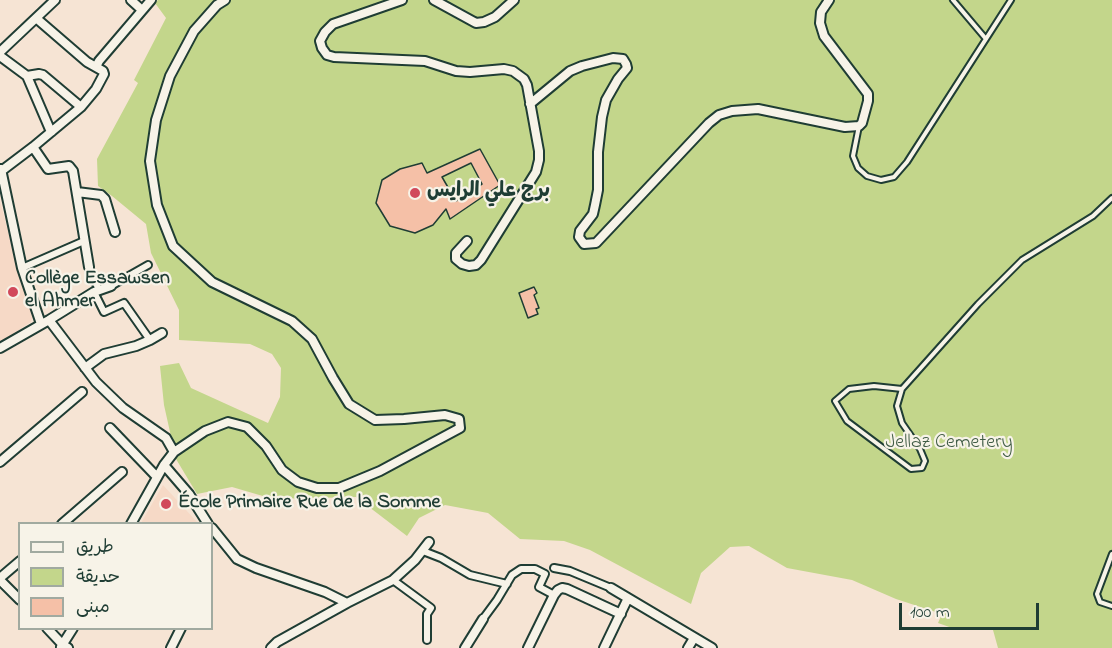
<!DOCTYPE html>
<html>
<head>
<meta charset="utf-8">
<style>
  body { margin:0 }
  #map { position:relative; width:1112px; height:648px; overflow:hidden; background:#f6e4d4; font-family:"Indie Flower","Playpen Sans Arabic",sans-serif }
  canvas { display:block }
  .legend { position:absolute; left:18px; top:522px; width:195px; height:108px; box-sizing:border-box; background:#f7f3e8; border:2px solid #a1aaa0; margin:0; padding:8px 10px; list-style:none; font-size:18px; color:#1f3d34 }
  .legend li { display:flex; align-items:center; gap:12px; height:30px }
  .legend b { width:30px; border:2px solid #a1aaa0 }
  .scale { position:absolute; left:899px; top:603px; width:140px; height:27px; box-sizing:border-box; border:3px solid #1f3d34; border-top:0; padding-left:8px; font-size:18px; line-height:21px; white-space:nowrap; color:#1f3d34; -webkit-text-stroke:4px #f7f3e8; paint-order:stroke }
</style>
</head>
<body>
<div id="map">
<canvas width="1112" height="648"></canvas>
<ul class="legend">
<li><b style="height:8px;background:#f7f3e8"></b>طريق</li>
<li><b style="height:16px;background:#c3d68b"></b>حديقة</li>
<li><b style="height:16px;background:#f5c0a7"></b>مبنى</li>
</ul>
<div class="scale">100 m</div>
</div>
<script>
const context = document.querySelector('canvas').getContext('2d');
context.lineJoin = 'round';
function paint(path, color) { context.fillStyle = color; context.fill(path, 'evenodd'); }
const poly = rows => new Path2D(rows.map(r => 'M' + r).join(''));
function strokePath(path, color, width, dash) { context.strokeStyle = color; context.lineWidth = width; context.lineCap = dash ? 'butt' : 'round'; context.setLineDash(dash || []); context.stroke(path); }
function write(font, color, halo, rows, align = 'center') {
  context.font = font + ' "Indie Flower","Playpen Sans Arabic",sans-serif'; context.lineWidth = 4.5; context.setLineDash([]); context.textBaseline = 'middle'; context.strokeStyle = halo; context.fillStyle = color; for (const [text, x, y, turn = 0] of rows) {
    context.save(); context.translate(x, y); context.rotate((+turn || 0) * Math.PI / 180); context.textAlign = isNaN(turn) ? turn : align; if (halo) context.strokeText(text, 0, 0); context.fillText(text, 0, 0); context.restore();
  }
}
const built = poly([
  [0,201,18,270,33,314,31,322,0,342],
  [163,485,198,523,141,523]
]);
const green = poly([
  [158,0,1112,0,1112,648,998,648,993,630,958,630,938,623,942,614,896,599,852,580,787,568,749,546,730,547,701,573,691,604,590,550,564,541,520,539,488,513,445,505,419,518,407,536,356,497,273,499,232,487,197,494,176,459,164,405,160,366,179,363,191,388,268,423,280,397,281,368,272,354,250,344,179,340,179,310,151,253,146,224,112,196,98,186,97,159,138,83,134,80,166,18,155,3]
]);
const building = poly([
  [480,149,500,185,450,219,446,209,433,225,415,233,390,226,376,203,382,180,400,169,422,163,427,173,480,149],
  [471,163,482,184,456,201,442,177,471,163],
  [534,287,537,293,534,295,539,308,536,309,538,314,528,318,519,293,534,287]
]);
const service = poly([
  [953,0,986,39],
  [859,126,853,156,858,168,867,176,881,180,894,177,907,162,1011,0],
  [902,389,897,406,902,423,920,449,925,461,922,468,911,469,847,421,835,401,849,389,874,386,902,389,978,304,1022,260,1093,216,1112,198],
  [1112,554,1097,594,1100,602,1112,606]
]);
const pedestrian = poly([
  [89,267,99,290],
  [22,268,84,241],
  [111,286,148,265],
  [94,292,104,312,124,303,150,340],
  [423,551,441,558,470,575,507,584],
  [554,568,570,571,611,588],
  [393,580,431,608,427,614,427,640],
  [483,619,497,600,512,575,521,569,535,569,545,574,539,587,554,595]
]);
const minor = poly([
  [131,0,142,10],
  [402,0,333,24,325,32,320,41,322,48,327,55,334,57,425,61,456,71,470,72,504,69,513,71,524,79,527,85,539,151,539,160,536,172,481,260,476,265,469,266,462,264,456,259,456,253,467,241],
  [434,0,476,23,484,22,495,17,514,0],
  [0,52,55,0],
  [0,56,27,76,39,74,43,75,81,107],
  [96,67,99,61,151,0],
  [27,76,51,132],
  [530,104,570,71,582,66,613,58,623,59,626,64,627,68,618,79,606,100,602,117,598,152,598,190,595,205,593,214,580,231,579,237,584,244,596,243,709,123,719,115,732,111,758,109,845,127,859,126,862,123,868,101,868,94,824,36,820,23,821,12,829,0],
  [33,147,48,169,69,166,73,171,89,267],
  [1,169,22,268,41,324],
  [0,172,33,147,81,107,96,89,104,74,103,71,87,62,36,18],
  [77,192,101,195,105,199,115,232],
  [49,320,96,382,123,408,166,438,174,452],
  [0,348,49,320,94,292,111,286],
  [85,368,104,354,136,346,150,340,162,333],
  [110,428,157,477],
  [0,462,82,392],
  [164,465,189,494,208,524],
  [62,524,122,472],
  [131,524,164,465,174,452,205,431,228,422,247,427,266,446,282,470,298,482,317,488,339,488,380,471,460,428,459,419,445,415,404,419,375,420,349,404,333,378,312,339,292,321,212,282,173,246,157,205,150,161,156,120,170,76,194,31,217,5,225,0],
  [212,528,237,559,256,568,325,592,347,603],
  [0,578,20,561],
  [0,580,20,600],
  [611,588,712,648],
  [47,628,63,645,68,648],
  [61,647,73,628],
  [171,648,181,628],
  [271,648,277,642,347,603,393,580,415,560,429,542],
  [465,648,483,619],
  [528,648,554,595,558,590,562,588,567,589,621,614],
  [604,648,628,598],
  [688,648,694,638]
]);
const markers = [
  [415,193,6,"#d1495b"],
  [13,292,6,"#d1495b"],
  [166,504,6,"#d1495b"]
];
const poiNames = [
  ["برج علي الرايس",427,193],
  ["Collège Essawsen",25,280],
  ["el Ahmer",25,303],
  ["École Primaire Rue de la Somme",178,504]
];
const parkNames = [
  ["Jellaz Cemetery",949,444]
];
paint(built, '#f6d9c6');
paint(green, '#c3d68b');
paint(building, '#f5c0a7');
strokePath(building, '#1f3d34', 1.5);
strokePath(service, '#1f3d34', 8);
strokePath(pedestrian, '#1f3d34', 10);
strokePath(minor, '#1f3d34', 12);
strokePath(service, '#f7f3e8', 4);
strokePath(pedestrian, '#f7f3e8', 6);
strokePath(minor, '#f7f3e8', 8);
for (const [x, y, r, color] of markers) { const dot = new Path2D(); dot.arc(x, y, r, 0, 2 * Math.PI); context.fillStyle = color; context.fill(dot); strokePath(dot, '#f7f3e8', 2); }
write('bold 20px', '#1f3d34', '#f7f3e8', poiNames, 'left');
write('20px', '#405c45', '#f7f3e8', parkNames);
</script>
</body>
</html>
